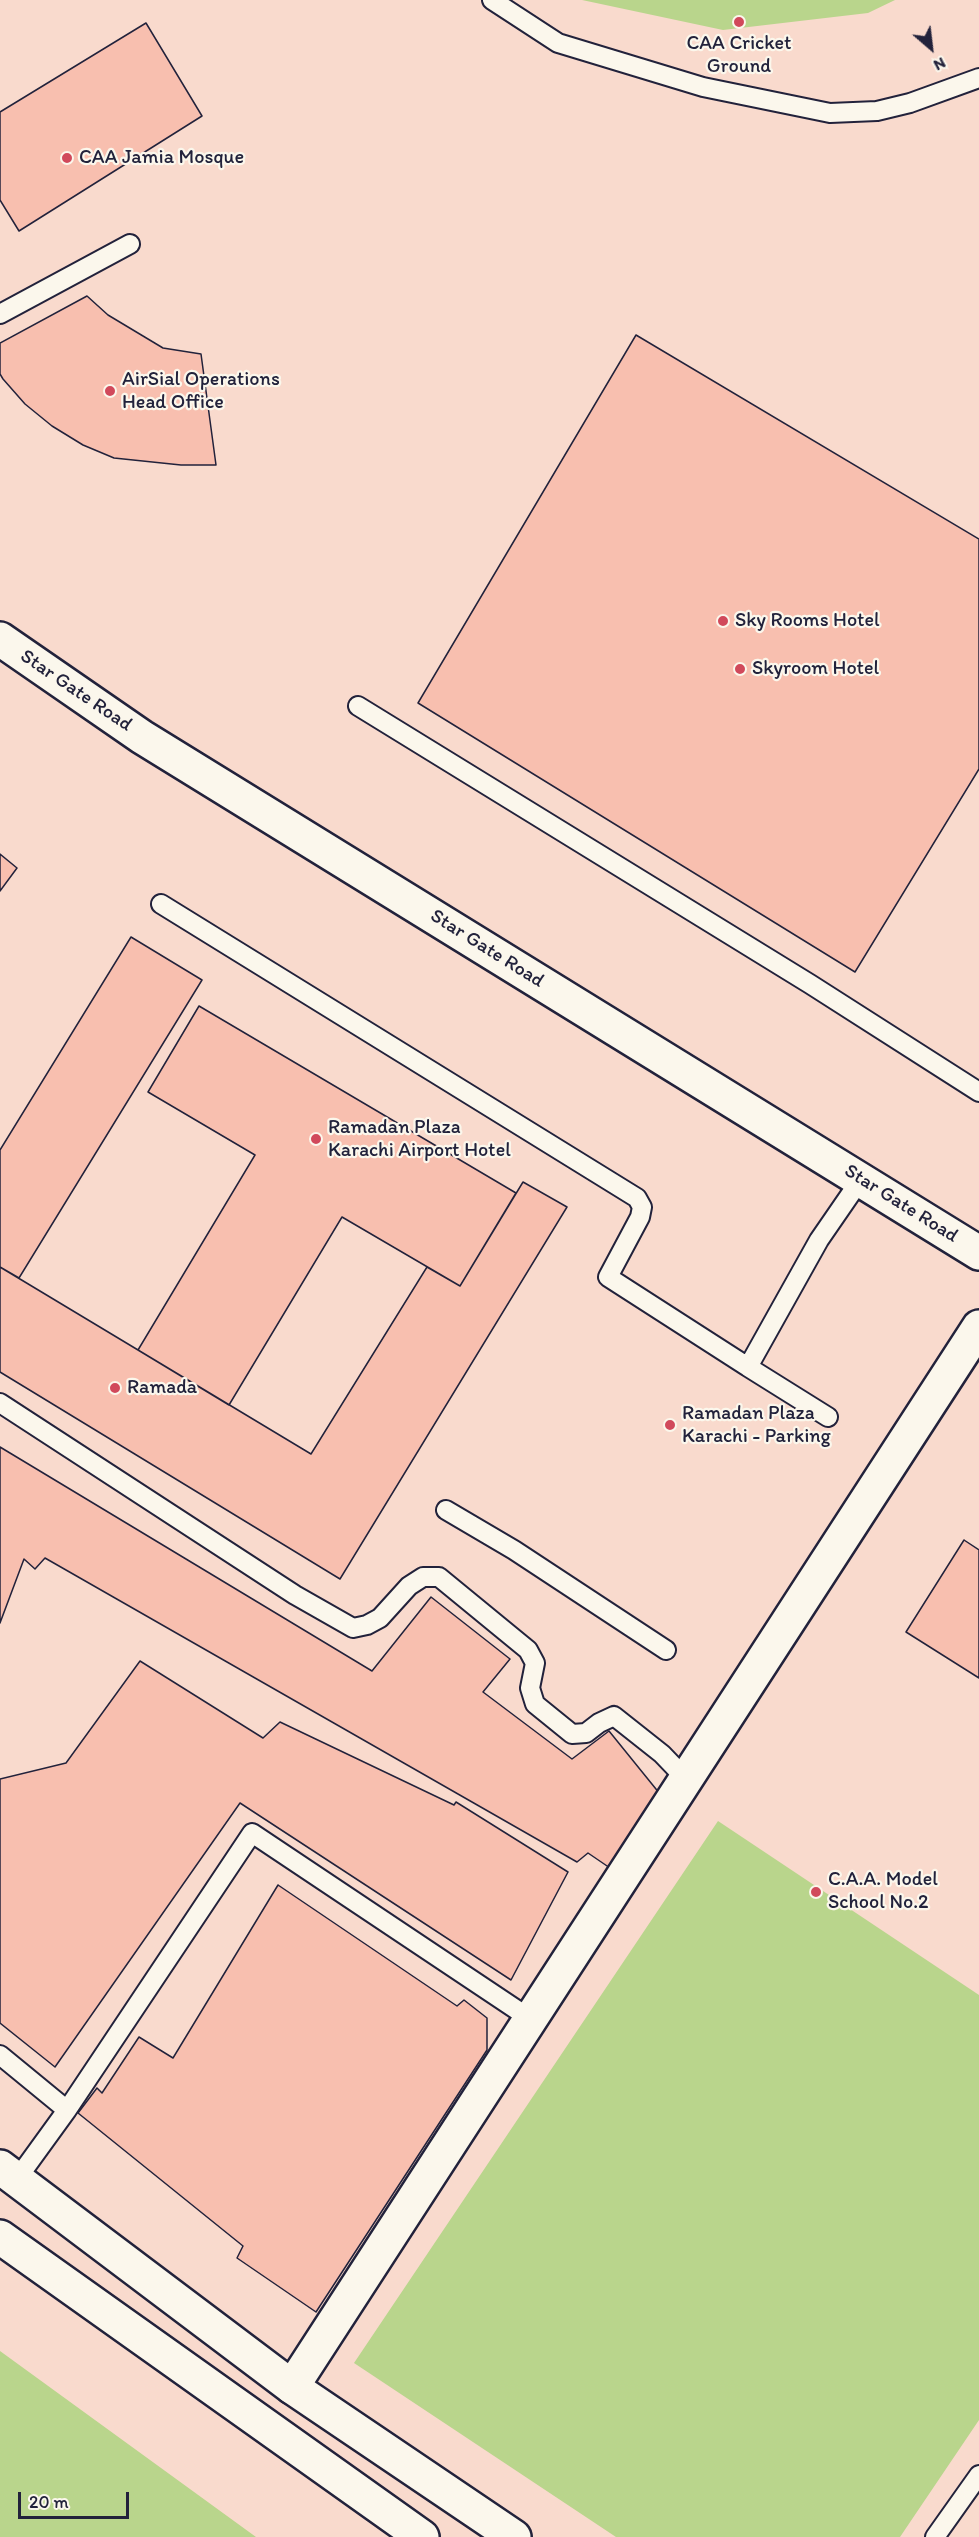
<!DOCTYPE html>
<html>
<head>
<meta charset="utf-8">
<style>
  body { margin:0 }
  #map { position:relative; width:979px; height:2537px; overflow:hidden; background:#fae6da; font-family:Itim,sans-serif }
  canvas { display:block }
  .north { position:absolute; left:901px; top:18px; width:60px; height:60px; -webkit-text-stroke:4px #fbf7ec; paint-order:stroke; rotate:152deg; font-size:16px; font-weight:700; line-height:24px; text-align:center; color:#22223b }
  .north::after { content:''; display:block; margin:auto; width:21px; height:27px; background:#22223b; clip-path:polygon(50% 0,100% 100%,50% 72%,0 100%) }
  .scale { position:absolute; left:18px; top:2492px; width:111px; height:27px; box-sizing:border-box; border:3px solid #22223b; border-top:0; padding-left:8px; font-size:18px; line-height:21px; white-space:nowrap; color:#22223b; -webkit-text-stroke:4px #fbf7ec; paint-order:stroke }
</style>
</head>
<body>
<div id="map">
<canvas width="979" height="2537"></canvas>
<div class="north">N</div>
<div class="scale">20 m</div>
</div>
<script>
const context = document.querySelector('canvas').getContext('2d');
context.lineJoin = 'round';
function paint(path, color) { context.fillStyle = color; context.fill(path, 'evenodd'); }
const poly = rows => new Path2D(rows.map(r => 'M' + r).join(''));
function strokePath(path, color, width, dash) { context.strokeStyle = color; context.lineWidth = width; context.lineCap = dash ? 'butt' : 'round'; context.setLineDash(dash || []); context.stroke(path); }
function write(font, color, halo, rows, align = 'center') {
  context.font = font + ' Itim,sans-serif'; context.lineWidth = 4.5; context.setLineDash([]); context.textBaseline = 'middle'; context.strokeStyle = halo; context.fillStyle = color; for (const [text, x, y, turn = 0] of rows) {
    context.save(); context.translate(x, y); context.rotate((+turn || 0) * Math.PI / 180); context.textAlign = isNaN(turn) ? turn : align; if (halo) context.strokeText(text, 0, 0); context.fillText(text, 0, 0); context.restore();
  }
}
const built = poly([
  [0,0,979,0,979,2537,0,2537]
]);
const green = poly([
  [582,0,895,0,868,13,723,30],
  [718,1821,979,1995,979,2420,900,2537,616,2537,354,2363],
  [0,2351,256,2537,0,2537]
]);
const building = poly([
  [146,23,202,116,19,231,0,200,0,112,146,23],
  [87,296,108,315,163,348,201,354,216,465,181,465,114,458,83,445,52,426,25,404,3,379,0,374,0,343,87,296],
  [636,335,979,539,979,769,855,972,418,703,636,335],
  [0,854,17,868,0,891,0,854],
  [131,937,202,980,19,1278,0,1267,0,1150,131,937],
  [199,1006,516,1193,460,1286,342,1217,229,1405,138,1350,255,1155,148,1092,199,1006],
  [523,1182,567,1207,340,1579,0,1372,0,1267,311,1454,427,1267,460,1286,523,1182],
  [0,1447,372,1671,431,1597,510,1659,483,1692,572,1759,609,1731,660,1794,610,1868,588,1853,577,1862,45,1558,35,1569,24,1559,0,1623,0,1447],
  [964,1540,979,1550,979,1678,906,1632,964,1540],
  [140,1661,263,1738,280,1722,454,1805,456,1802,568,1872,511,1980,240,1803,55,2067,0,2023,0,1779,66,1763,140,1661],
  [278,1885,457,2006,464,2000,487,2018,487,2050,316,2312,237,2258,243,2246,78,2113,97,2088,102,2093,139,2037,173,2058,278,1885]
]);
const lane = poly([
  [492,0,558,43,703,87,830,113,877,111,910,103,979,78],
  [0,314,130,244],
  [358,706,810,984,979,1092],
  [161,904,637,1198,642,1207,640,1217,608,1277,748,1367,819,1240,861,1179],
  [748,1367,828,1417],
  [0,1403,295,1595,353,1628,367,1625,380,1618,409,1586,423,1577,439,1577,528,1650,535,1663,530,1688,535,1704,572,1734,586,1733,599,1723,614,1716,662,1754,685,1778],
  [446,1510,514,1550,666,1650],
  [0,2055,67,2110],
  [17,2179,67,2110,252,1833,529,2018],
  [935,2537,979,2475]
]);
const street = poly([
  [292,2387,979,1327]
]);
const secondary = poly([
  [0,639,142,737,979,1253],
  [0,2167,292,2387,514,2537],
  [0,2237,422,2537]
]);
const markers = [
  [739,22,6,"#d1495b"],
  [67,158,6,"#d1495b"],
  [110,391,6,"#d1495b"],
  [723,621,6,"#d1495b"],
  [740,669,6,"#d1495b"],
  [316,1139,6,"#d1495b"],
  [115,1388,6,"#d1495b"],
  [670,1425,6,"#d1495b"],
  [816,1892,6,"#d1495b"]
];
const poiNames = [
  ["CAA Cricket",739,44,"center"],
  ["Ground",739,67,"center"],
  ["CAA Jamia Mosque",79,158],
  ["AirSial Operations",122,380],
  ["Head Office",122,403],
  ["Sky Rooms Hotel",735,621],
  ["Skyroom Hotel",752,669],
  ["Ramadan Plaza",328,1128],
  ["Karachi Airport Hotel",328,1151],
  ["Ramada",127,1388],
  ["Ramadan Plaza",682,1414],
  ["Karachi - Parking",682,1437],
  ["C.A.A. Model",828,1880],
  ["School No.2",828,1903]
];
const streetNames = [
  ["Star Gate Road",76,691,34],
  ["Star Gate Road",487,949,32],
  ["Star Gate Road",901,1204,32]
];
paint(built, '#f9dacd');
paint(green, '#b9d58c');
paint(building, '#f8bfaf');
strokePath(building, '#22223b', 1.5);
strokePath(lane, '#22223b', 22);
strokePath(street, '#22223b', 38);
strokePath(secondary, '#22223b', 38);
strokePath(lane, '#fbf7ec', 18);
strokePath(street, '#fbf7ec', 33);
strokePath(secondary, '#fbf7ec', 33);
for (const [x, y, r, color] of markers) { const dot = new Path2D(); dot.arc(x, y, r, 0, 2 * Math.PI); context.fillStyle = color; context.fill(dot); strokePath(dot, '#fbf7ec', 2); }
write('20px', '#22223b', '#fbf7ec', poiNames, 'left');
write('20px', '#22223b', '#fbf7ec', streetNames);
</script>
</body>
</html>
